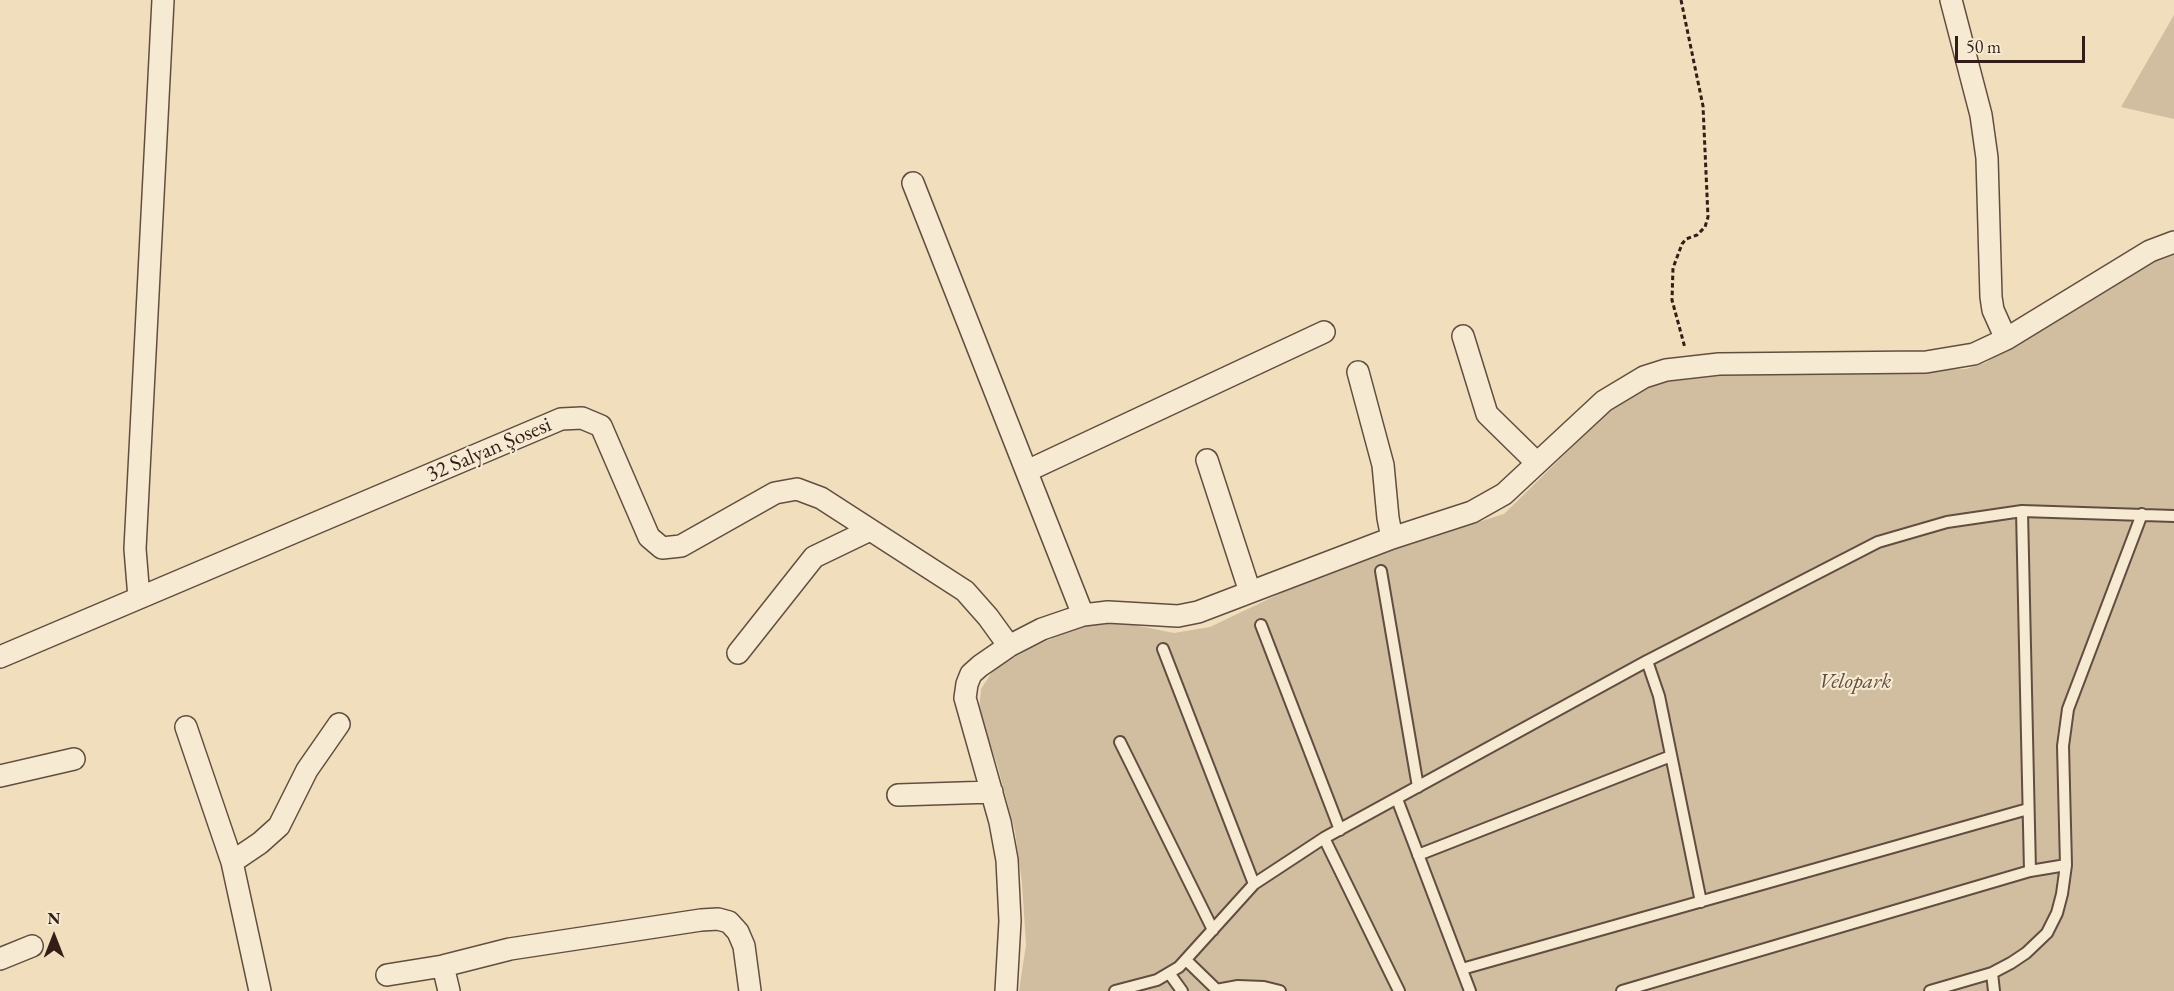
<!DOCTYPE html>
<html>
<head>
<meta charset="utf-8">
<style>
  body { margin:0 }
  #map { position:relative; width:2174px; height:991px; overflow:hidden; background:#f1debc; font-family:"EB Garamond",serif }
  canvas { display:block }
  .north { position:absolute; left:24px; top:907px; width:60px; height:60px; -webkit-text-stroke:4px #f6ead3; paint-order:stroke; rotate:0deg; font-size:16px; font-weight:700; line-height:24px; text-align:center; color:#321e17 }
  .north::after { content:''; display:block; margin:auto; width:21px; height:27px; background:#321e17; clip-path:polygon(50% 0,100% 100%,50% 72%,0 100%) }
  .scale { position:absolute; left:1955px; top:36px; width:130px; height:27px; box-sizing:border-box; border:3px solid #321e17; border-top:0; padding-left:8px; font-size:18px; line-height:21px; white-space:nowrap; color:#321e17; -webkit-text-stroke:4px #f6ead3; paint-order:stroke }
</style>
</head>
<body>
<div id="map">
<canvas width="2174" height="991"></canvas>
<div class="north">N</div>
<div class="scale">50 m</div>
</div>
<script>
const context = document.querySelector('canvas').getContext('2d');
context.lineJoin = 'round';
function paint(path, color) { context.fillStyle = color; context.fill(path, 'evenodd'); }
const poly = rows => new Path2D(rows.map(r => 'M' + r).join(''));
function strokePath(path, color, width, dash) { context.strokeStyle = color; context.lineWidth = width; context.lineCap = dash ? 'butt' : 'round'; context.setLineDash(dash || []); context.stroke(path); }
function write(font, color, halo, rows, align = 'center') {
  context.font = font + ' "EB Garamond",serif'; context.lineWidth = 4.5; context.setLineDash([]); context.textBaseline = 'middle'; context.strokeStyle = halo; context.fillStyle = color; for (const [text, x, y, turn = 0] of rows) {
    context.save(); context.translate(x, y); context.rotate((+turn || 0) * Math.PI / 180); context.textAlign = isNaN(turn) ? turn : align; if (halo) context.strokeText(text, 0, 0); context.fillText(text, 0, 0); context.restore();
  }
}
const green = poly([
  [2174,15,2174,119,2121,107],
  [2174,253,2174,991,1019,991,1026,945,1022,883,1015,831,997,764,979,712,981,689,994,669,1033,647,1080,626,1119,622,1174,633,1210,627,1300,584,1411,543,1504,514,1609,411,1637,391,1665,382,1740,374,1966,369,1985,363,2153,260]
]);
const path = poly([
  [1681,0,1703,106,1708,217,1705,227,1697,235,1686,239,1682,244,1673,268,1672,300,1685,348]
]);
const lane = poly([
  [2022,511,2030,871],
  [1381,571,1418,787],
  [1261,625,1340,830],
  [1163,649,1254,884],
  [1647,661,1659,696,1701,902],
  [1120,742,1213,930],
  [1397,799,1470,991],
  [1324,838,1399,991],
  [1418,855,1671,756],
  [1186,960,1218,991],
  [1462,969,2028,809],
  [1169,973,1182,991],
  [1992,973,1994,991],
  [1216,990,1238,986,1264,987,1280,991],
  [1115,991,1157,980,1179,967,1254,884,1324,838,1647,661,1878,542,1947,522,2022,511,2174,516],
  [1622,991,2030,871,2066,865],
  [1930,991,1992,973,2011,963,2026,953,2047,933,2057,913,2062,894,2066,865,2063,746,2068,709,2142,514]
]);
const street = poly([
  [1951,0,1981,115,1987,158,1991,297,1993,310,2006,339],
  [913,183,1083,615],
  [1463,336,1487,414,1537,463],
  [1358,372,1383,465,1388,518,1392,538],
  [1207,460,1250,592],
  [1027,471,1324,332],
  [139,598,135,549,163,0],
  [738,653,814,557,870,530],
  [0,657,561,419,582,418,601,426,649,537,662,548,681,546,775,493,797,489,821,498,965,591,988,617,1009,646],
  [186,727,232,862,260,991],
  [0,776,74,759],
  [898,795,992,792],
  [232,862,260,843,279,826,307,770,339,724],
  [0,959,32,946],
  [443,966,449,991],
  [387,975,443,966,510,949,701,920,718,919,729,922,738,932,744,946,750,991],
  [1006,991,1010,921,1007,860,1000,822,965,698,967,684,971,674,980,666,1009,646,1042,629,1083,615,1108,612,1178,616,1198,612,1392,538,1472,512,1504,494,1604,401,1644,377,1666,370,1719,364,1926,362,1974,354,2006,339,2150,251,2174,242]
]);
const streetNames = [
  ["32 Salyan Şosesi",489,450,-23]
];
const parkNames = [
  ["Velopark",1855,682]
];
paint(green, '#d1bda0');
strokePath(lane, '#624e40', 14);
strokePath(street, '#624e40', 24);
strokePath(path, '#321e17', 3, [4.5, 3]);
strokePath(lane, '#f6ead3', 10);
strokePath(street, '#f6ead3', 21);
write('22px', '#321e17', '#f6ead3', streetNames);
write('italic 22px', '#624e40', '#f6ead3', parkNames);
</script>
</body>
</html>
